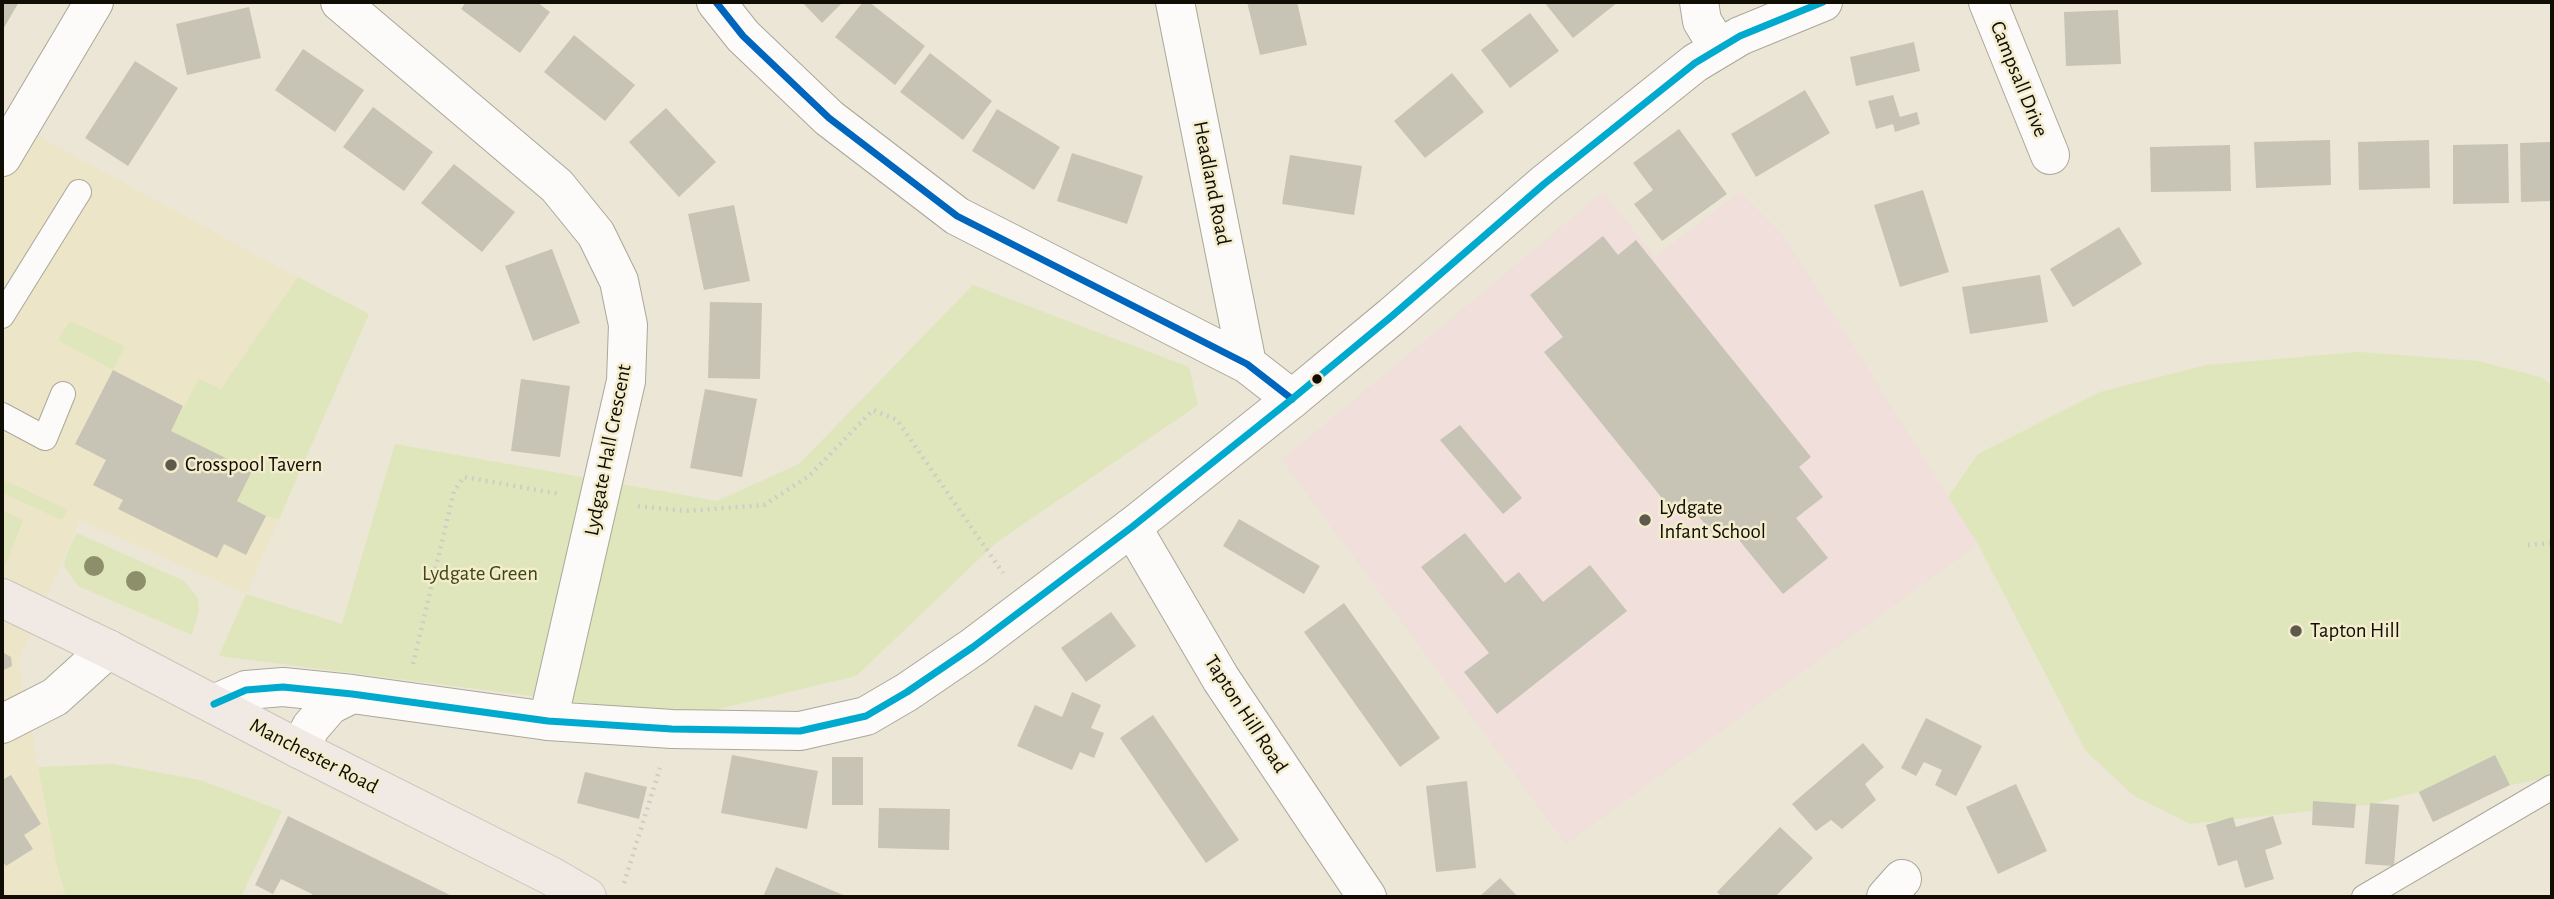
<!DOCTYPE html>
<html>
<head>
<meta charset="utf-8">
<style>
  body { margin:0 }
  #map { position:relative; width:2554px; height:899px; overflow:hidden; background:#ebe6d5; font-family:"Alegreya Sans",sans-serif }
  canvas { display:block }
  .frame { position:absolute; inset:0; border:4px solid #100d04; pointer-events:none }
</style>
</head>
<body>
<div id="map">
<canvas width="2554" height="899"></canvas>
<div class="frame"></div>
</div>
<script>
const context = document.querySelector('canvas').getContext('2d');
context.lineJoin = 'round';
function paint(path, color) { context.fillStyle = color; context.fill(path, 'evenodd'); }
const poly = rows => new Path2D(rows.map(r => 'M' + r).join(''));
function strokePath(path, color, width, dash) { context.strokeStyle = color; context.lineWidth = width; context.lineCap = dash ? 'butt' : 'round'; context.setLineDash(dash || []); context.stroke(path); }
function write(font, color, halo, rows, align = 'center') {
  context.font = font + ' "Alegreya Sans",sans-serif'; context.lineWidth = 5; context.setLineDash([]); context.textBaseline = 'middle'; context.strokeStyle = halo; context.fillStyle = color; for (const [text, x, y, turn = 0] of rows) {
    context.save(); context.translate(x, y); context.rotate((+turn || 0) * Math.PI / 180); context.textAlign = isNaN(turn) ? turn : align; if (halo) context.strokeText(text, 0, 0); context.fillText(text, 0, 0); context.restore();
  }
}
const built = poly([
  [22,122,49,142,368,316,246,594,80,520,18,662,57,867,66,897,2,897,2,157]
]);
const education = poly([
  [1603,192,1655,257,1740,192,1784,236,1978,544,1566,844,1282,460]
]);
const green = poly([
  [298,277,369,314,279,519,266,516,237,501,251,471,171,431,199,379,221,389],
  [973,285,1189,367,1198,405,997,542,856,676,689,716,219,656,246,594,342,624,395,444,717,501,799,464],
  [70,321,125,346,113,370,58,340],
  [2359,352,2477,361,2540,377,2552,385,2552,777,2510,785,2433,822,2418,792,2367,805,2190,824,2134,796,2085,750,1978,544,1948,497,1978,454,2100,392,2207,365],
  [2,479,68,510,62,520,2,493],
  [2,510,23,520,6,564,2,562],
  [77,533,184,581,198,598,199,610,192,635,78,586,64,566,67,553],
  [113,764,200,780,282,811,241,897,66,897,57,867,38,767]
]);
const building = poly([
  [2,2,19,2,2,31],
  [466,2,537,2,550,12,520,53,461,9],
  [802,2,843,2,822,23],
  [863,2,869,2,925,46,895,85,835,37],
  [1247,2,1297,2,1307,45,1260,55],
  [1544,2,1618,2,1573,38],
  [249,7,261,58,187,75,176,24],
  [2118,10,2121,64,2066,66,2064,12],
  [1530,13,1559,51,1510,88,1481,50],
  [574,35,635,85,605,121,544,72],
  [1914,42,1920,71,1856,86,1850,57],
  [303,49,364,90,335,132,275,90],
  [930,53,992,101,963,140,900,92],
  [135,61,178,88,128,166,85,138],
  [1452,73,1484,112,1425,158,1394,121],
  [1805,90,1830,133,1756,177,1731,134],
  [1893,95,1900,117,1917,112,1920,124,1895,132,1893,124,1876,129,1868,101],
  [373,107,433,152,404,191,343,147],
  [666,108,716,162,679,197,629,142],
  [997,109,1060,147,1034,190,972,151],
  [1679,129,1727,194,1662,241,1634,204,1653,190,1633,163],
  [2330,140,2331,185,2256,188,2254,142],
  [2429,140,2430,188,2359,190,2358,142],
  [2549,142,2552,142,2552,201,2521,202,2520,143],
  [2508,144,2509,203,2453,204,2453,145],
  [2230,145,2231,191,2151,192,2150,147],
  [1072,153,1143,176,1127,224,1057,201],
  [1290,155,1362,166,1354,215,1282,204],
  [454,164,515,212,482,252,421,203],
  [1923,190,1949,272,1900,287,1874,205],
  [734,205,750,281,704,290,688,214],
  [2119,227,2142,264,2073,307,2050,269],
  [1603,236,1618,255,1636,240,1811,457,1799,467,1823,497,1796,518,1828,558,1783,594,1730,529,1717,539,1684,498,1670,508,1544,352,1563,337,1530,295],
  [552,249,580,323,533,341,505,266],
  [2040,275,2048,322,1970,334,1962,287],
  [710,302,762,303,760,379,708,378],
  [113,370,183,406,171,431,252,471,237,501,266,516,246,555,224,544,217,558,118,509,123,500,93,485,106,460,75,444],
  [521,379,570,386,560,457,511,451],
  [705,389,757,399,742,477,690,468],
  [1460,425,1522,498,1503,514,1440,440],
  [1239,519,1320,566,1304,594,1223,546],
  [1465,533,1505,583,1519,572,1543,602,1590,565,1627,611,1497,714,1464,672,1489,653,1421,567],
  [1344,603,1440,738,1400,767,1304,632],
  [1111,612,1136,646,1086,682,1061,648],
  [2,652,11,657,12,666,2,671],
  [1072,692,1101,705,1091,728,1104,733,1094,758,1080,752,1072,770,1017,746,1035,705,1062,717],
  [1153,715,1239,840,1206,863,1120,738],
  [1926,718,1982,746,1956,796,1935,785,1942,770,1924,762,1916,776,1901,768],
  [1863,743,1884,767,1865,784,1876,800,1842,829,1831,820,1816,831,1792,804],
  [732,755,818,771,807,829,721,813],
  [2495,755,2510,785,2433,822,2419,792],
  [832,757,863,757,863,805,832,805],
  [585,772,647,787,639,819,577,803],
  [11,775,41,824,24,835,33,849,6,866,2,860,2,780],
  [1467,781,1476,868,1436,872,1426,786],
  [2016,784,2047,851,1998,874,1966,807],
  [2313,801,2356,804,2354,828,2312,825],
  [2370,803,2399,805,2394,866,2365,864],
  [879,808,950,809,949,850,878,848],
  [288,816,454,897,311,897,312,894,281,879,273,894,255,885],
  [2273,816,2282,844,2265,850,2274,879,2245,888,2237,860,2218,866,2206,825,2233,817,2236,827],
  [1780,827,1813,858,1775,897,1722,897,1717,892],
  [776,867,848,897,763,897],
  [1500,878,1518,897,1479,897]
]);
const path = poly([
  [638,506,686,511,764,505,809,476,873,410,897,420,1003,573],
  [2528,545,2552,543],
  [413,664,454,491,464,477,560,494],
  [624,883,660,768]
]);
const service = poly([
  [2,316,79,192],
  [2,415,45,438,63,394],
  [2364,897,2552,787]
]);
const minor = poly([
  [340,2,557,186,596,234,619,281,628,325,626,381,548,721],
  [716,2,743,36,829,118,957,216,1247,364,1292,399],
  [1175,2,1247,364],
  [1699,2,1702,21,1718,47],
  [1988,2,2050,155],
  [2,157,94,2],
  [1132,527,1221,679,1367,897],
  [1886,897,1902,879]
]);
const tertiary = poly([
  [214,704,246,690,283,687,352,694,548,721,672,729,800,731,866,716,907,692,973,647,1132,527,1292,399,1392,316,1544,184,1695,63,1740,36,1823,2],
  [2,724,55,697,108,649],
  [299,749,311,727,330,705,352,694]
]);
const primary = poly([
  [2,598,108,649,299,749,551,876,587,897]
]);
const bus1 = poly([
  [716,2,743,36,829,118,957,216,1247,364,1292,399]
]);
const bus2 = poly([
  [214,704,246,690,283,687,352,694,548,721,672,729,800,731,866,716,907,692,973,647,1132,527,1292,399,1392,316,1544,184,1695,63,1740,36,1823,2]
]);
const trees = [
  [94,566],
  [136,581]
];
const markers = [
  [1317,379,6,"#100d04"],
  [171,465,7,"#5d594d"],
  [1645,520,7,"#5d594d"],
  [2296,631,7,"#5d594d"]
];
const streetNames = [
  ["Campsall Drive",2019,79,68],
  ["Headland Road",1212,183,79],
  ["Lydgate Hall Crescent",608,450,-79],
  ["Tapton Hill Road",1246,714,57],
  ["Manchester Road",314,756,27]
];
const poiNames = [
  ["Crosspool Tavern",185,465],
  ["Lydgate",1659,508],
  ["Infant School",1659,532],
  ["Tapton Hill",2310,631]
];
const parkNames = [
  ["Lydgate Green",480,574]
];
paint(built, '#ece5c8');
paint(education, '#f0dfda');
paint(green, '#dfe6bb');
paint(building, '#c7c4b6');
strokePath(service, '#aba79a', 26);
strokePath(minor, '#aba79a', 40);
strokePath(tertiary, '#aba79a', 40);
strokePath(primary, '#c8c6be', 40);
strokePath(path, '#cecdc8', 4.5, [2, 5]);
strokePath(service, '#fcfbf9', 24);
strokePath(minor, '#fcfbf9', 38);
strokePath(tertiary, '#fcfbf9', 38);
strokePath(primary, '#f1e9e4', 38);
strokePath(bus1, '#0065bd', 7);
strokePath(bus2, '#00a9ce', 7);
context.fillStyle = '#8c8f69';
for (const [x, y] of trees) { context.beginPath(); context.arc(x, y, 10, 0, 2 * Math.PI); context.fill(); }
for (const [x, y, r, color] of markers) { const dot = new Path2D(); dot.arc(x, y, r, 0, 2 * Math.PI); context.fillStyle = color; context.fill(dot); strokePath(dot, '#f3eccd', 2.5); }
write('21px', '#100d04', '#f3eccd', streetNames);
write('21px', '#100d04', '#f3eccd', poiNames, 'left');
write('21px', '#3e4811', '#f3eccd', parkNames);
</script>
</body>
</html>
